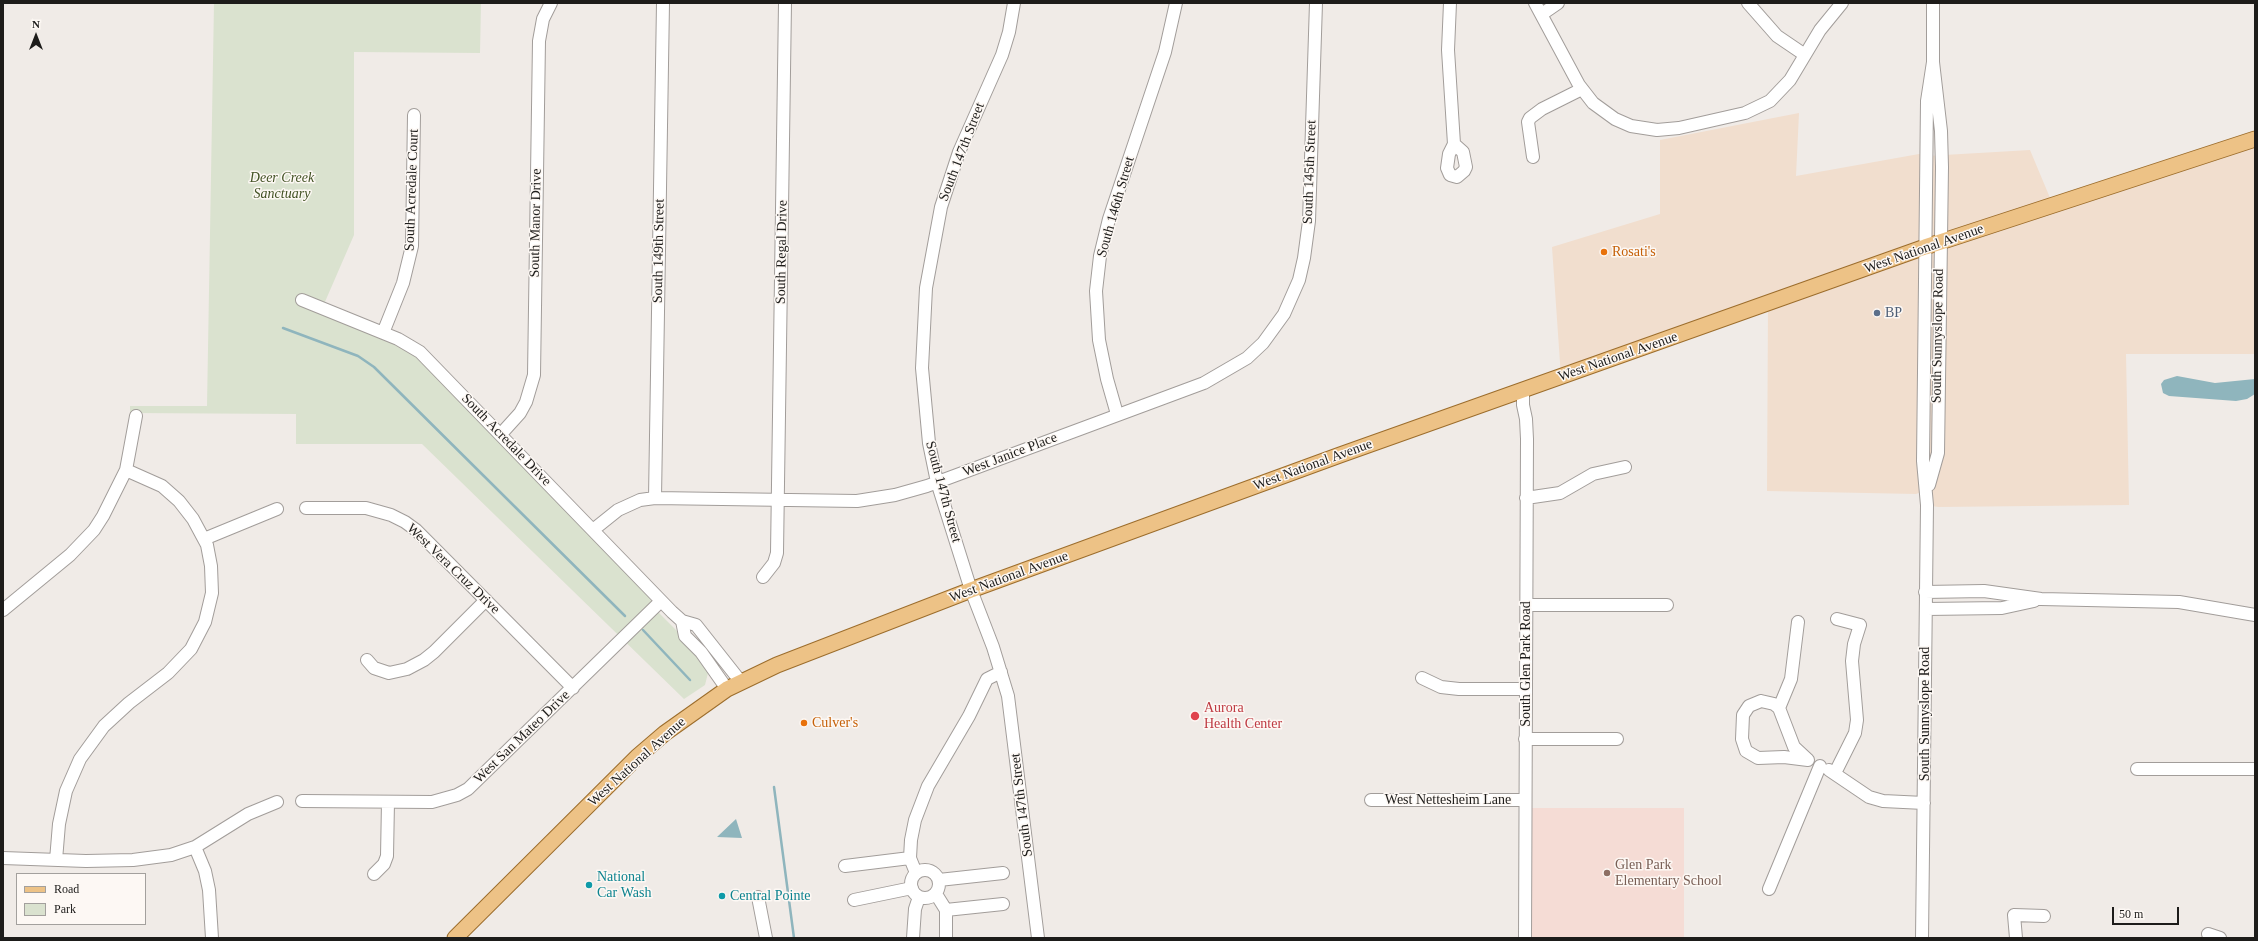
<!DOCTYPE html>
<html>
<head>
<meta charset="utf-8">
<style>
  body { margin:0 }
  #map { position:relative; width:2258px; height:941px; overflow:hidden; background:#f0ebe7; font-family:Georgia,serif }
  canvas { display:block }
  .frame { position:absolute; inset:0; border:4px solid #1d1c1a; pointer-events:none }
  .legend { position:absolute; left:16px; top:873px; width:130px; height:52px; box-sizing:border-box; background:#fdf8f4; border:1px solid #a3a09d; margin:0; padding:5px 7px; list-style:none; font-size:12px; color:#1d1c1a }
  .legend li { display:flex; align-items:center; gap:8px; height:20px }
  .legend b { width:20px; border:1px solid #a3a09d }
  .north { position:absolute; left:16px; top:16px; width:40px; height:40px; -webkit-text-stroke:3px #fdf8f4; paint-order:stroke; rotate:0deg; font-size:11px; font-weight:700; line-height:16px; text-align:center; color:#1d1c1a }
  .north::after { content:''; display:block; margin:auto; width:14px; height:18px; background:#1d1c1a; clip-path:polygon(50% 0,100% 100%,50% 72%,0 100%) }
  .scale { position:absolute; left:2112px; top:907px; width:67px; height:18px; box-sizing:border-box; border:2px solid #1d1c1a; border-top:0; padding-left:5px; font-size:12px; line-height:14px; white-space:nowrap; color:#1d1c1a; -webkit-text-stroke:3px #fdf8f4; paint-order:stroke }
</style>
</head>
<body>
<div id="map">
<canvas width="2258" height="941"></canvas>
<div class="frame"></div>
<ul class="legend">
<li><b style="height:5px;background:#edc286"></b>Road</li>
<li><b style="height:11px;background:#dae2cf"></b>Park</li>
</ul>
<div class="north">N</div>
<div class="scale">50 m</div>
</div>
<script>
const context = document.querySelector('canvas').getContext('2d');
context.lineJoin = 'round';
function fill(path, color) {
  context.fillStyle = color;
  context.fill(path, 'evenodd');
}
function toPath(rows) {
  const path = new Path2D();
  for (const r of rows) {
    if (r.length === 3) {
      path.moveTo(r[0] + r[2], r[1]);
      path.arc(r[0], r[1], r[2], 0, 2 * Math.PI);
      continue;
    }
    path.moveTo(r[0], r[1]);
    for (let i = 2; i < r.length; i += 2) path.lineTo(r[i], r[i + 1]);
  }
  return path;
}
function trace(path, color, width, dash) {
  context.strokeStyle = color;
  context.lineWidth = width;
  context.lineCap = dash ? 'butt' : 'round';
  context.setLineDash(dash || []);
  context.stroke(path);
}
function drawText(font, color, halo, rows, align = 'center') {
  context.font = font + ' Georgia,serif';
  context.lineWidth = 3;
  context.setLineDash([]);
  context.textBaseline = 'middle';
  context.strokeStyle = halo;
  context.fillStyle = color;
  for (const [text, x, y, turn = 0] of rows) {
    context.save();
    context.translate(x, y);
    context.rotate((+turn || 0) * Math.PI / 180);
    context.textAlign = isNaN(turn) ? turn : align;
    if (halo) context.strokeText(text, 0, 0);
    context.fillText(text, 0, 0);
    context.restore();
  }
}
fill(toPath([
  [1799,113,1796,176,1919,154,1927,156,2030,150,2053,205,2255,139,2255,354,2126,354,2129,505,1938,507,1927,505,1927,490,1916,494,1767,491,1768,304,1561,377,1552,247,1660,214,1660,140]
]), '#f1dece');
fill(toPath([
  [1528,808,1684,808,1684,938,1531,938]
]), '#f5dcd5');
fill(toPath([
  [214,3,481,3,480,53,354,52,354,235,321,311,410,349,650,595,650,599,658,612,683,637,706,667,708,673,705,685,684,699,422,444,296,444,296,414,130,413,130,406,207,406]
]), '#dae2cf');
fill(toPath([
  [2177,376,2215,383,2255,379,2255,394,2247,399,2236,401,2169,396,2163,393,2161,384,2164,380],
  [736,819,742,838,717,837]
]), '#8fb5bd');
trace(toPath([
  [283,328,358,356,374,367,625,616],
  [643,630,690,680],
  [774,787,794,938]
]), '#8fb5bd', 2.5);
const minor = toPath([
  [1014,3,1009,32,1002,55,959,152,941,207,926,288,922,368,929,443,937,482,971,590,993,647,1008,696,1038,938],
  [1450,3,1448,50,1454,144,1449,154,1447,168,1450,175,1457,177,1464,171,1466,167,1463,152,1454,144],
  [1535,3,1579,85,1593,103,1615,119,1631,126,1657,130,1679,128,1745,113,1770,101,1790,80,1820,30,1842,3],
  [1748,3,1777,36,1805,55],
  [1542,14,1558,3],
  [1533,157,1528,122,1530,118,1542,109,1582,89],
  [302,300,398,339,420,352,672,612,682,621,696,625,741,682],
  [383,333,403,283,412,246,414,115],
  [1523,390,1523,405,1526,419,1527,439,1525,938],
  [1117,414,1107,379,1099,340,1096,291,1100,256,1109,219,1165,52,1176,3],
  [501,434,520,413,526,402,534,375,539,41,543,19,551,3],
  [1929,485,1938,453,1942,167,1941,131,1933,62,1933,3],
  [655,498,663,3],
  [1526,498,1560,493,1593,474,1625,467],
  [306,508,366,508,391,515,405,522,416,530,573,688],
  [593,530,618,510,640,500,655,498,857,501,895,495,927,486,1204,383,1247,358,1263,343,1284,314,1299,280,1304,258,1309,221,1316,3],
  [204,539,277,509],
  [763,577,774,563,777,553,785,3],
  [1925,592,1984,591,2041,599,2179,602,2255,615],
  [1526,605,1667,605],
  [1926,609,2002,608,2034,601],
  [3,610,70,555,94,530,103,516,126,470,136,416],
  [682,621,685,636,701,652,727,689],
  [367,660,374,668,389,673,407,669,424,660,434,652,486,600],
  [1422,678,1441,687,1459,689,1526,689],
  [1761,701,1774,704,1779,708,1794,747,1808,760,1784,757,1758,758,1746,751,1742,739,1743,715,1749,706,1761,701],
  [1779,708,1791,679,1798,622],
  [1525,739,1617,739],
  [2137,769,2255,769],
  [1829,770,1869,797,1883,801,1924,803],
  [1835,773,1855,733,1857,720,1852,661,1854,644,1860,625,1837,619],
  [1371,800,1525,800],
  [302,801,432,802,457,795,468,789,661,601],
  [195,847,205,871,209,890,212,938],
  [3,858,86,861,133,860,171,855,195,847,248,814,277,802],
  [56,860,59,824,66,791,80,759,104,726,129,703,168,673,191,649,205,622,212,593,211,566,207,545,193,519,179,501,162,486,126,470],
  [845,866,910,858],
  [925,884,14],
  [916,873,910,858,911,840,915,820,928,786,969,716,987,679,1001,672],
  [374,874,384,864,387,856,388,802],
  [939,880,1003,873],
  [1769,889,1820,766],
  [936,894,946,910,1003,904],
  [758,897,766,938],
  [854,900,912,888],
  [946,910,946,938],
  [2208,934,2220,938],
  [913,938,915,909,919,897],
  [1922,938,1927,505,1923,461,1927,101,1933,62],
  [2016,938,2014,915,2044,916]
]);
const major = toPath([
  [455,938,637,757,665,733,727,689,777,665,971,590,1340,455,1925,247,2255,139]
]);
trace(minor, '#a29d9a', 14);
trace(major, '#9c6d2c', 17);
trace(minor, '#fff', 12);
trace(major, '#edc286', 15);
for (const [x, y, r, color] of [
  [1604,252,4,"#e8710a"],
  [1877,313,4,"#5c6f8a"],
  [1195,716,5,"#e0444e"],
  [804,723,4,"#e8710a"],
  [1607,873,4,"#8d6e63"],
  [589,885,4,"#0f9aa8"],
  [722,896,4,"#0f9aa8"]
]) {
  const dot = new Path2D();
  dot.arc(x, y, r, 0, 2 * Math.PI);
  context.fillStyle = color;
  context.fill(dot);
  trace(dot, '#fdf8f4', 1.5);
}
drawText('14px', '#1d1c1a', '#fdf8f4', [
  ["South 147th Street",962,152,-69],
  ["South 145th Street",1310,172,-88],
  ["South Acredale Court",412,190,-88],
  ["South 146th Street",1116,207,-74],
  ["South Manor Drive",536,223,-89],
  ["West National Avenue",1924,249,-19],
  ["South 149th Street",659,251,-89],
  ["South Regal Drive",782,252,-89],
  ["South Sunnyslope Road",1938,336,-89],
  ["West National Avenue",1618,357,-19],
  ["South Acredale Drive",506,440,46],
  ["West Janice Place",1010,455,-21],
  ["West National Avenue",1313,465,-20],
  ["South 147th Street",943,492,75],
  ["West Vera Cruz Drive",453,569,44],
  ["West National Avenue",1009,577,-20],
  ["South Glen Park Road",1526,664,-90],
  ["South Sunnyslope Road",1925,714,-90],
  ["West San Mateo Drive",522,737,-44],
  ["West National Avenue",637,762,-42],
  ["West Nettesheim Lane",1448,800],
  ["South 147th Street",1022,805,-97]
]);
drawText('italic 14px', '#435325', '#fdf8f4', [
  ["Deer Creek",282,178],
  ["Sanctuary",282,194]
]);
drawText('14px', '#c56008', '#fdf8f4', [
  ["Rosati's",1612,252],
  ["Culver's",812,723]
], 'left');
drawText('14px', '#4e5e75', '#fdf8f4', [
  ["BP",1885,313]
], 'left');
drawText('14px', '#be3a42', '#fdf8f4', [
  ["Aurora",1204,708],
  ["Health Center",1204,724]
], 'left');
drawText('14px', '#785e54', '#fdf8f4', [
  ["Glen Park",1615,865],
  ["Elementary School",1615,881]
], 'left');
drawText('14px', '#0d838f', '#fdf8f4', [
  ["National",597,877],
  ["Car Wash",597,893],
  ["Central Pointe",730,896]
], 'left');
</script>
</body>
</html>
